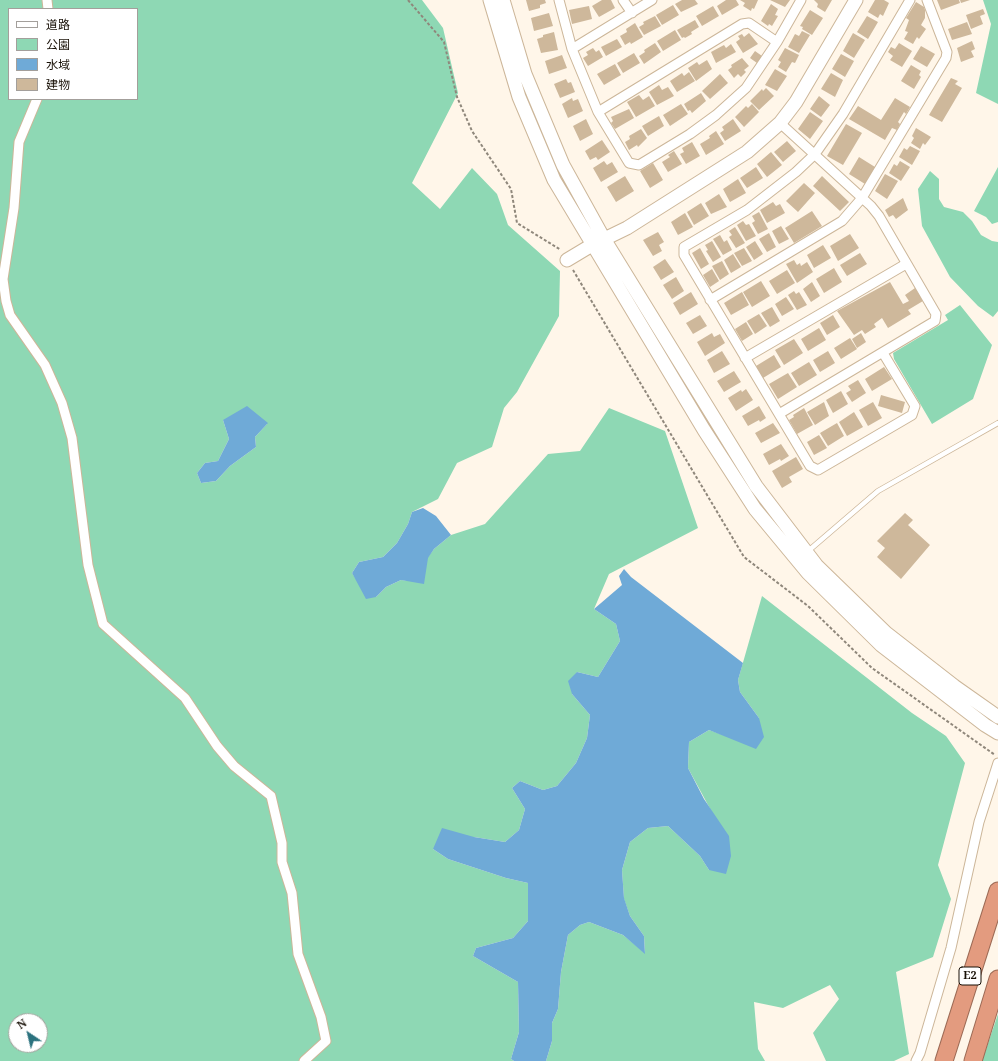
<!DOCTYPE html>
<html>
<head>
<meta charset="utf-8">
<style>
  body { margin:0 }
  #map { position:relative; width:998px; height:1061px; overflow:hidden; background:#fff6e9; font-family:"Noto Serif","Noto Sans JP",serif }
  canvas { display:block }
  .legend { position:absolute; left:8px; top:8px; width:130px; height:92px; box-sizing:border-box; background:#fff; border:1px solid #a39f9b; margin:0; padding:5px 7px; list-style:none; font-size:12px; color:#181006 }
  .legend li { display:flex; align-items:center; gap:8px; height:20px }
  .legend b { width:20px; border:1px solid #a39f9b }
  .north { position:absolute; left:8px; top:1013px; width:40px; height:40px; box-sizing:border-box; background:#fff; border:1px solid #a39f9b; border-radius:50%; rotate:325deg; font-size:11px; font-weight:700; line-height:16px; text-align:center; color:#181006 }
  .north::after { content:''; display:block; margin:auto; width:14px; height:18px; background:#2b727e; clip-path:polygon(50% 0,100% 100%,50% 72%,0 100%) }
</style>
</head>
<body>
<div id="map">
<canvas width="998" height="1061"></canvas>
<ul class="legend">
<li><b style="height:5px;background:#fff"></b>道路</li>
<li><b style="height:11px;background:#8ed8b4"></b>公園</li>
<li><b style="height:11px;background:#6faad7"></b>水域</li>
<li><b style="height:11px;background:#ceb89b"></b>建物</li>
</ul>
<div class="north">N</div>
</div>
<script>
const context = document.querySelector('canvas').getContext('2d');
context.lineJoin = 'round';
function fill(path, color) {
  context.fillStyle = color;
  context.fill(path, 'evenodd');
}
function toPath(rows) {
  const path = new Path2D();
  for (const r of rows) {
    path.moveTo(r[0], r[1]);
    for (let i = 2; i < r.length; i += 2) path.lineTo(r[i], r[i + 1]);
  }
  return path;
}
function trace(path, color, width, dash) {
  context.strokeStyle = color;
  context.lineWidth = width;
  context.lineCap = dash ? 'butt' : 'round';
  context.setLineDash(dash || []);
  context.stroke(path);
}
function drawText(font, color, halo, rows, align = 'center') {
  context.font = font + ' "Noto Serif",serif';
  context.lineWidth = 4;
  context.setLineDash([]);
  context.textBaseline = 'middle';
  context.strokeStyle = halo;
  context.fillStyle = color;
  for (const [text, x, y, turn = 0] of rows) {
    context.save();
    context.translate(x, y);
    context.rotate((+turn || 0) * Math.PI / 180);
    context.textAlign = isNaN(turn) ? turn : align;
    if (halo) context.strokeText(text, 0, 0);
    context.fillText(text, 0, 0);
    context.restore();
  }
}
fill(toPath([
  [0,0,422,0,443,28,458,93,412,183,440,209,472,168,497,194,508,225,560,271,559,316,517,392,504,408,492,447,457,463,438,499,412,512,408,524,397,543,383,557,359,562,352,573,362,588,376,597,386,587,401,580,410,581,434,549,451,535,485,524,548,454,580,451,609,408,665,431,698,528,609,574,594,609,616,624,620,641,598,677,577,672,572,694,590,715,587,738,576,763,557,786,543,790,520,781,512,788,525,809,519,830,505,842,474,837,433,849,448,859,506,878,528,883,528,921,513,938,476,948,473,956,518,982,519,1032,511,1059,514,1061,0,1061],
  [9,9,137,9,137,99,9,99],
  [223,420,267,424,255,437,256,447,230,466,216,481,201,483,197,473,205,463,218,461,229,439],
  [16,1021,40,1021,40,1045,16,1045],
  [983,0,998,0,998,104,976,93,991,24],
  [998,167,998,222,992,224,986,217,974,211],
  [930,171,939,179,939,199,944,207,963,212,972,221,981,235,992,241,998,242,998,311,993,317,978,306,950,277,922,226,918,189],
  [960,305,992,345,973,399,932,424,894,359,893,353,948,320,945,315],
  [762,596,912,713,946,736,965,763,938,865,951,899,933,957,896,972,909,1054,894,1061,826,1061,813,1033,839,999,830,985,783,1008,754,1002,758,1049,765,1061,546,1061,552,1041,552,1023,558,1009,561,972,568,935,580,925,589,922,623,935,645,953,644,936,630,916,624,899,622,870,630,842,648,828,668,826,700,856,709,870,714,816,688,768,689,742,709,730,726,736,759,718,740,692,738,680],
  [998,1014,998,1061,982,1061]
]), '#8ed8b4');
fill(toPath([
  [247,406,268,423,255,437,256,447,230,466,216,481,201,483,197,473,205,463,218,461,229,439,223,420],
  [423,508,436,516,451,535,434,549,428,558,424,584,401,580,386,587,376,597,366,599,352,573,359,562,383,557,397,543,408,524,412,512],
  [624,569,631,577,743,663,738,680,740,692,759,718,764,737,756,749,709,730,689,742,688,768,704,799,729,836,731,856,726,874,709,870,700,856,668,826,648,828,630,842,622,870,624,898,630,916,644,936,645,954,623,935,589,922,580,925,568,935,561,972,558,1009,552,1023,552,1041,546,1061,514,1061,511,1059,519,1032,518,982,473,956,476,948,513,938,528,921,528,883,506,878,448,859,433,849,442,828,474,837,505,842,519,830,525,809,512,788,520,781,543,790,557,786,576,763,587,738,590,715,572,694,568,681,577,672,598,677,620,641,616,624,594,609,622,585,619,576]
]), '#6faad7');
fill(toPath([
  [526,0,545,0,546,3,540,5,540,8,529,11],
  [602,0,611,0,615,8,599,17,592,6],
  [682,0,695,0,698,4,681,12,675,4],
  [726,0,736,0,739,5,722,15,717,6],
  [740,0,758,0,754,9,752,8,751,11,743,6,745,3],
  [770,0,790,0,785,7],
  [814,0,832,0,825,12,817,7,818,4],
  [875,0,884,0,889,3,883,16,880,14,878,18,868,12],
  [937,0,959,0,960,3,941,10],
  [960,0,970,0,961,3],
  [916,2,924,7,925,10,925,18,921,25,926,29,919,39,917,37,913,44,904,39,908,32,905,31,909,20,906,18],
  [771,4,778,9,775,15,778,16,772,26,769,24,768,26,761,21],
  [673,5,679,15,662,25,656,15],
  [589,6,592,19,572,24,569,10],
  [713,6,719,16,702,26,696,16],
  [983,9,985,14,980,16,983,24,971,29,966,15],
  [810,10,823,18,812,35,802,29,803,27,800,26],
  [549,13,553,26,534,31,531,18],
  [655,16,661,26,644,35,639,27,644,24,643,22],
  [867,16,878,22,868,39,857,32],
  [695,20,699,27,691,32,692,34,685,38,684,37,682,38,677,30],
  [967,22,972,34,952,40,948,29],
  [635,23,643,37,631,44,630,42,625,45,620,36,627,32,626,29],
  [675,30,681,40,663,51,657,41],
  [802,31,810,35,799,53,788,47,795,34,799,36],
  [554,32,558,50,541,53,537,39,543,37,543,35],
  [749,33,758,44,743,53,736,42,740,39,738,36,742,34,744,37],
  [853,33,865,40,854,58,843,51],
  [617,39,622,47,606,56,601,47],
  [972,41,975,49,971,51,974,57,961,62,957,48],
  [655,43,661,52,644,64,639,56,645,52,644,50],
  [899,43,912,51,902,67,890,60,893,56,888,52,891,47,895,49],
  [731,44,736,52,716,63,711,52,724,45,726,48],
  [921,46,935,54,927,67,913,59],
  [593,48,596,52,599,50,603,57,588,66,583,58,588,55,586,52],
  [785,48,799,55,795,63,792,62,786,72,778,67,781,62,778,60],
  [755,51,762,56,757,63,750,58],
  [634,53,640,63,623,73,617,63],
  [841,54,854,61,845,77,832,69],
  [562,55,567,68,549,74,545,61],
  [742,58,749,66,744,70,746,72,741,77,738,74,734,78,728,70,732,67,731,65],
  [707,60,712,69,696,81,688,68,697,62,699,65],
  [615,64,621,75,604,85,597,74],
  [911,65,921,71,919,75,921,77,914,89,901,81],
  [775,69,787,76,777,91,765,85],
  [689,72,695,81,677,92,670,81,682,73,684,76],
  [831,73,843,80,835,97,821,89],
  [720,74,728,83,710,99,702,91],
  [951,78,958,81,955,84,962,88,942,122,929,115],
  [566,79,568,83,571,82,575,92,560,98,554,84],
  [659,85,662,90,668,87,674,96,657,105,649,92],
  [766,88,774,96,759,110,750,101,762,89,763,91],
  [701,93,706,101,692,113,690,110,688,111,684,104],
  [639,95,643,100,649,96,655,106,636,117,627,102],
  [819,96,830,105,821,117,810,109],
  [572,98,573,101,578,99,583,111,568,118,562,104],
  [895,98,910,107,906,114,904,112,898,122,900,124,897,130,892,128,885,140,849,119,858,106,881,120],
  [681,104,688,114,670,126,663,115],
  [752,104,759,112,744,127,735,117,746,106,748,108],
  [629,109,634,118,615,129,611,123,613,121,611,117],
  [810,112,823,121,810,139,798,129],
  [659,116,664,126,648,136,642,126],
  [586,119,593,134,580,141,573,126],
  [733,119,741,131,725,141,720,133,724,130,722,127],
  [846,124,862,133,843,165,827,156],
  [916,128,931,137,925,145,923,143,920,149,911,143,914,138,912,136],
  [641,129,647,138,638,147,637,145,629,150,625,142,630,139,629,136],
  [716,131,724,144,706,155,700,144,710,138,709,136],
  [602,140,610,152,598,160,596,157,590,160,585,151],
  [787,141,796,151,783,162,774,152],
  [692,142,700,156,686,164,680,154,684,152,682,148],
  [910,146,920,151,912,165,899,157,904,148,907,150],
  [674,151,682,164,668,172,662,162,670,157,668,155],
  [771,152,782,165,767,177,757,164],
  [859,157,875,167,865,184,849,174],
  [604,161,607,165,612,162,618,172,601,182,593,168],
  [900,161,910,167,901,181,889,173,894,164,897,166],
  [653,163,663,180,650,188,640,171],
  [756,167,763,178,747,188,740,178],
  [885,174,898,181,887,199,875,191],
  [625,176,634,191,616,202,607,187],
  [822,176,849,202,840,211,813,186],
  [738,179,746,193,730,202,723,189],
  [804,183,815,193,798,212,786,201],
  [719,194,727,207,711,214,705,203],
  [903,198,908,210,896,219,893,215,889,217,885,210],
  [773,202,776,206,780,204,785,213,767,223,760,210],
  [701,203,709,216,694,225,687,212],
  [812,211,822,226,794,243,785,228],
  [759,212,768,229,758,234,752,223,755,221,752,216],
  [685,213,693,227,678,235,671,222],
  [743,221,746,225,749,224,756,236,746,241,737,225],
  [781,226,789,239,779,244,772,231],
  [735,227,745,243,736,248,729,237,732,235,729,231],
  [658,232,664,242,659,245,662,251,653,256,643,240],
  [769,233,776,247,767,252,759,239],
  [850,234,859,248,838,261,830,246],
  [720,235,724,242,727,240,732,250,723,255,713,239],
  [712,241,721,257,713,262,706,251,708,250,705,245],
  [755,241,763,254,754,260,746,247],
  [823,245,831,258,814,268,807,255],
  [700,248,709,264,701,269,692,253],
  [744,248,752,261,742,266,734,253],
  [860,253,867,264,847,276,840,265],
  [733,254,741,267,731,273,724,260],
  [665,259,674,272,661,280,653,267],
  [794,260,797,265,800,263,801,266,807,262,813,272,797,283,786,264],
  [722,261,729,274,720,280,712,266],
  [834,268,842,282,824,293,816,279],
  [712,269,719,281,710,287,703,275],
  [787,270,795,283,777,294,769,281],
  [676,277,684,291,672,299,663,285],
  [761,281,770,296,752,307,743,292],
  [812,282,820,296,811,302,803,289],
  [890,282,903,304,909,301,905,295,915,288,923,301,908,310,911,314,888,328,882,318,874,324,876,327,865,334,862,330,854,335,837,311],
  [794,291,796,294,799,292,807,305,797,310,788,295],
  [691,292,698,304,680,315,673,303],
  [742,292,749,305,731,315,724,303],
  [786,297,794,309,782,316,775,304],
  [772,307,780,321,770,327,761,313],
  [759,314,767,326,755,334,747,321],
  [700,315,707,326,693,334,686,323],
  [833,315,840,327,827,335,820,323],
  [746,322,753,334,742,341,735,329],
  [819,328,826,340,808,351,801,339],
  [712,333,714,337,720,334,725,343,705,356,697,342],
  [861,333,866,342,857,348,852,339],
  [850,338,857,349,841,359,834,348],
  [794,339,803,353,784,365,775,350],
  [722,351,730,364,714,373,707,360],
  [828,351,835,363,820,372,813,360],
  [774,355,781,367,763,378,756,366],
  [809,362,817,375,799,386,791,373],
  [884,367,892,379,872,391,865,379],
  [734,371,741,382,724,392,717,381],
  [788,373,797,387,778,399,769,384],
  [858,380,866,393,852,402,846,393,851,390,848,386],
  [746,389,753,400,736,411,728,398,741,390,742,392],
  [841,391,848,404,833,413,826,400],
  [881,395,905,402,902,413,878,406],
  [824,402,829,416,815,425,807,412],
  [873,402,882,418,868,426,859,410],
  [759,406,766,418,760,422,759,420,748,426,742,416],
  [804,408,813,425,797,434,789,420,794,417,793,415],
  [854,412,863,427,847,436,839,422],
  [773,423,780,433,761,443,755,433],
  [837,423,844,436,828,446,820,433],
  [819,435,827,448,814,455,807,442],
  [781,444,789,456,781,461,780,459,769,465,763,454],
  [796,457,803,469,789,477,792,482,782,488,772,471],
  [905,513,913,520,908,525,930,545,901,579,877,557,885,548,877,541]
]), '#ceb89b');
const lane = toPath([
  [807,552,878,491,998,423]
]);
const street = toPath([
  [47,0,48,9],
  [559,0,572,49,598,112,629,163,639,165,690,134,716,115,746,88,777,42,801,0],
  [623,0,632,13],
  [572,49,652,0],
  [37,99,19,142,14,208,3,279,6,301,10,315,45,365,62,403,72,438,88,565,103,624,185,698,217,746,234,766,271,796,282,843,282,862,292,893,298,954,321,1017,326,1041,304,1061],
  [598,112,742,24,749,23,777,42],
  [710,300,842,221,862,198,946,58,947,52,927,0],
  [883,353,915,406,912,415,818,470,810,466,684,255,684,247,747,210,796,172,815,154,843,114,910,0],
  [745,358,906,264],
  [779,414,935,321,936,314,879,216,871,206,780,123],
  [916,1061,920,1053,951,948,979,822,998,763]
]);
const secondary = toPath([
  [490,0,519,97,554,180,704,430,755,509,808,573,881,645,985,725,998,733],
  [503,0,525,74,563,165,604,239,756,486,817,566,886,633,954,686,998,717],
  [567,260,592,245,627,228,747,152,780,123,796,102,856,0]
]);
const highway = toPath([
  [944,1061,998,891],
  [973,1061,998,979]
]);
trace(lane, '#ccb699', 6);
trace(street, '#ccb699', 11);
trace(secondary, '#ccb699', 15);
trace(highway, '#9c6a55', 19);
trace(toPath([
  [408,0,444,42,457,97,472,131,511,189,517,223,561,250],
  [573,270,744,557,808,606,872,668,995,755]
]), '#8f877b', 2, [3, 2]);
trace(lane, '#fff', 4.5);
trace(street, '#fff', 9);
trace(secondary, '#fff', 13);
trace(highway, '#e39b7f', 17);
for (const [x, y, w] of [
  [970,976,22]
]) {
  const box = new Path2D();
  box.roundRect(x - w / 2, y - 9, w, 18, 3);
  context.fillStyle = '#fff';
  context.fill(box);
  trace(box, '#181006', 1);
}
drawText('bold 11px', '#181006', null, [
  ["E2",970,976]
]);
</script>
</body>
</html>
